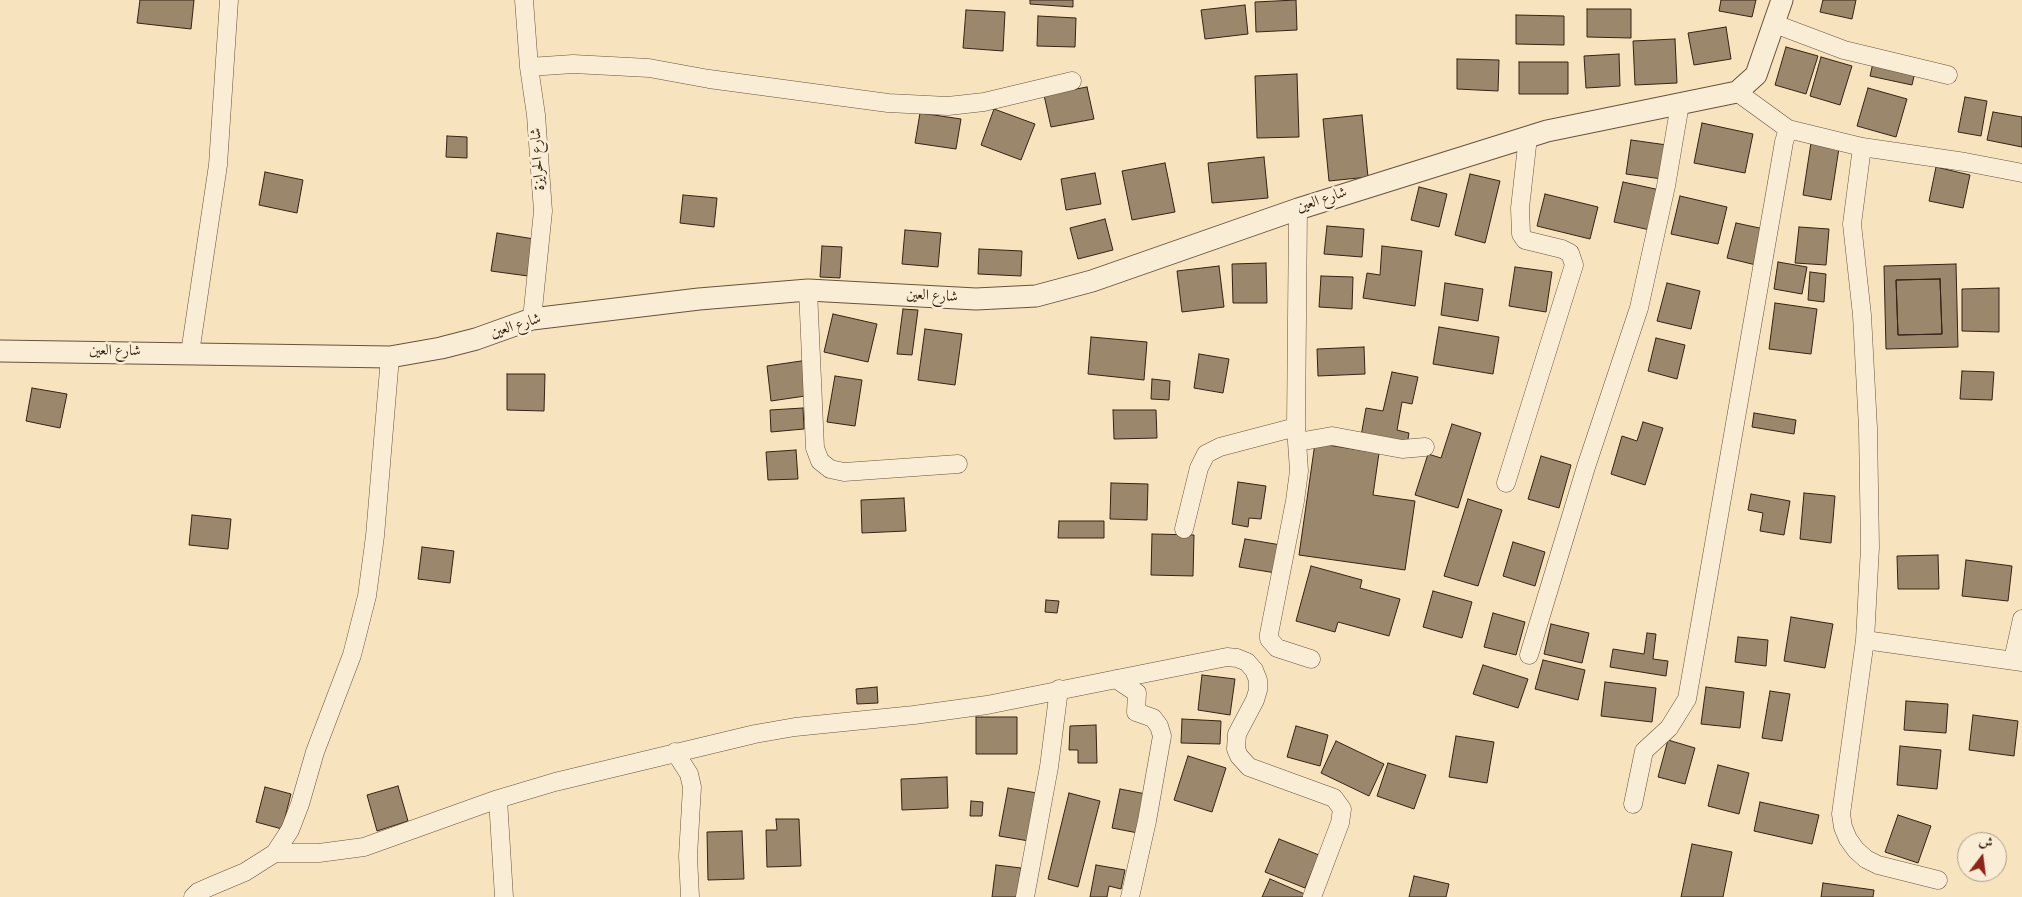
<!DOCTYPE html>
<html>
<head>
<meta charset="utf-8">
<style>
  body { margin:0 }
  #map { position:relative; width:2022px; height:897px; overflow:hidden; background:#f7e4be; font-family:Vollkorn,Amiri,serif }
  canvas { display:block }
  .north { position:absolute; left:1957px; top:832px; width:50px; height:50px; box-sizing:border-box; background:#faedd5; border:1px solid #ac9c87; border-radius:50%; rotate:15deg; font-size:14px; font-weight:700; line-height:20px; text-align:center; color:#362213 }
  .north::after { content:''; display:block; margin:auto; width:18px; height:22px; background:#8f2418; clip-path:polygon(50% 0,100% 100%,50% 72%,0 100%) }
</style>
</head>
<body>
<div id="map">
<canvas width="2022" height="897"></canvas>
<div class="north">ش</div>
</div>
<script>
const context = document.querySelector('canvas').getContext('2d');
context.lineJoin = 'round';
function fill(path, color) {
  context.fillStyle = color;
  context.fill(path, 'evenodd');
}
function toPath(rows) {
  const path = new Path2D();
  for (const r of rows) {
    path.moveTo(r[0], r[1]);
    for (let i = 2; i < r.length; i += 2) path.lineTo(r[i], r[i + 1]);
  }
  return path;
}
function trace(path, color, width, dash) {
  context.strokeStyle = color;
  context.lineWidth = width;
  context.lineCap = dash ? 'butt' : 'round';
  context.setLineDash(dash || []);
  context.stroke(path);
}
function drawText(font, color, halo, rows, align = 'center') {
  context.font = font + ' Vollkorn,Amiri,serif';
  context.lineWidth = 5;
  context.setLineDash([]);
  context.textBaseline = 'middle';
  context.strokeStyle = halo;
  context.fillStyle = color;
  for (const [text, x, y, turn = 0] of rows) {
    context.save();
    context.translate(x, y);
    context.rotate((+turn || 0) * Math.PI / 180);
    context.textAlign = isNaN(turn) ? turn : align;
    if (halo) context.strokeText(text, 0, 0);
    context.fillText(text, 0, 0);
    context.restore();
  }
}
const building = toPath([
  [140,0,194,0,191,29,137,23,140,0],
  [1030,0,1073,0,1073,7,1030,4,1030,0],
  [1296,0,1297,30,1256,32,1255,2,1296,0],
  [1721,0,1756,0,1752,17,1719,11,1721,0],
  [1823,0,1856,0,1852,19,1820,12,1823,0],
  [1245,5,1248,34,1205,39,1201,10,1245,5],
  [1587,9,1631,9,1631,38,1587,37,1587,9],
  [966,10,1005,12,1003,51,963,48,966,10],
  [1516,15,1564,16,1564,45,1516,44,1516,15],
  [1038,16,1076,18,1075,47,1037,46,1038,16],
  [1726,27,1731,59,1694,65,1688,33,1726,27],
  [1675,39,1677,83,1635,85,1633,41,1675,39],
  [1786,47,1818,56,1806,94,1775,85,1786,47],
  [1619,54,1620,86,1586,88,1584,56,1619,54],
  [1821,57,1852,66,1840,105,1810,96,1821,57],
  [1457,59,1499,60,1498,91,1457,89,1457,59],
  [1519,62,1568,62,1568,94,1519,94,1519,62],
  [1873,63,1915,72,1912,85,1870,76,1873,63],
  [1297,74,1299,137,1257,138,1255,76,1297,74],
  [1087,87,1094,119,1051,127,1044,95,1087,87],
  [1868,88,1907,99,1896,137,1857,126,1868,88],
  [1965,97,1987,101,1981,136,1958,132,1965,97],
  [994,109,1035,124,1021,160,981,145,994,109],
  [1993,112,2022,117,2022,147,1987,140,1993,112],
  [920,113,961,119,956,149,915,143,920,113],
  [1362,115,1368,177,1329,181,1323,119,1362,115],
  [1702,123,1753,134,1745,173,1694,163,1702,123],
  [447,136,467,137,467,158,446,157,447,136],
  [1631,140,1667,145,1662,179,1626,174,1631,140],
  [1811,143,1839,148,1831,200,1803,195,1811,143],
  [1264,157,1268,198,1212,203,1208,163,1264,157],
  [1165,163,1175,212,1132,220,1122,171,1165,163],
  [1936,167,1970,175,1963,208,1929,201,1936,167],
  [265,172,303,180,297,213,259,205,265,172],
  [1095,173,1101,204,1066,210,1061,179,1095,173],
  [1470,174,1500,181,1485,243,1455,235,1470,174],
  [1623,182,1660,190,1650,230,1614,222,1623,182],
  [1419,187,1447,194,1439,227,1411,220,1419,187],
  [1545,194,1598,207,1590,239,1537,226,1545,194],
  [683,195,717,198,714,227,680,223,683,195],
  [1680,196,1727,207,1718,244,1671,234,1680,196],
  [1105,219,1113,250,1078,259,1070,228,1105,219],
  [1736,223,1764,229,1756,265,1727,258,1736,223],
  [1327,226,1364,229,1362,257,1324,254,1327,226],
  [1799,227,1829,229,1826,265,1795,263,1799,227],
  [905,230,941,233,938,267,902,264,905,230],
  [497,233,534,239,528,276,491,271,497,233],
  [822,246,842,247,840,278,820,277,822,246],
  [1382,246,1422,251,1415,306,1363,298,1367,273,1380,275,1382,246],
  [979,249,1022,251,1021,276,978,274,979,249],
  [1778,262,1807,267,1802,294,1774,289,1778,262],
  [1266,263,1267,303,1233,303,1232,264,1266,263],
  [1956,264,1958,347,1886,349,1884,266,1956,264],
  [1940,279,1942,334,1898,335,1896,280,1940,279],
  [1219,266,1224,307,1182,312,1177,271,1219,266],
  [1515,267,1552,272,1546,312,1509,306,1515,267],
  [1810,272,1826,274,1824,302,1808,300,1810,272],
  [1321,276,1353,277,1352,309,1319,307,1321,276],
  [1940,279,1942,334,1898,335,1896,280,1940,279],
  [1445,283,1483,289,1478,321,1441,315,1445,283],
  [1667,283,1700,291,1691,329,1657,321,1667,283],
  [1999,288,1999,332,1962,331,1962,289,1999,288],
  [1775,303,1817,309,1811,354,1769,349,1775,303],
  [903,309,918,310,912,355,897,354,903,309],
  [833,314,877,324,868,362,824,352,833,314],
  [1439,327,1499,337,1493,374,1433,364,1439,327],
  [925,329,962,334,955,385,918,380,925,329],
  [1091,337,1147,342,1144,380,1088,374,1091,337],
  [1656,338,1685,345,1677,379,1648,371,1656,338],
  [1364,347,1365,374,1318,376,1317,349,1364,347],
  [1199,354,1229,359,1223,393,1194,388,1199,354],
  [808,360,812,395,771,401,767,366,808,360],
  [1962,371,1994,372,1992,400,1960,399,1962,371],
  [1392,372,1418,377,1412,404,1402,402,1397,430,1409,433,1407,445,1361,436,1366,408,1383,411,1392,372],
  [507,374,545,374,544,411,507,410,507,374],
  [835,376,862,380,855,426,827,422,835,376],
  [1152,379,1170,381,1169,400,1151,399,1152,379],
  [32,388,67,394,60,428,26,421,32,388],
  [803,408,804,429,771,432,770,410,803,408],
  [1113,410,1156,410,1157,438,1114,439,1113,410],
  [1754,413,1796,420,1794,434,1752,427,1754,413],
  [1643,422,1663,428,1645,485,1611,474,1622,436,1637,441,1643,422],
  [1452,424,1481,433,1458,508,1415,495,1428,454,1441,458,1452,424],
  [1315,443,1379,453,1373,495,1415,501,1405,570,1299,555,1315,443],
  [796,450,798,479,768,480,766,452,796,450],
  [1541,456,1571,465,1559,508,1528,499,1541,456],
  [1238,482,1266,486,1261,519,1249,518,1248,527,1232,524,1238,482],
  [1111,483,1148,484,1147,520,1110,519,1111,483],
  [1804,493,1835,496,1831,543,1800,539,1804,493],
  [1751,494,1790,501,1784,535,1760,531,1763,513,1748,510,1751,494],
  [904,498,906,531,862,533,861,500,904,498],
  [1468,499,1502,510,1478,586,1444,576,1468,499],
  [192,515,231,519,228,549,189,545,192,515],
  [1059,521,1104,521,1104,538,1058,538,1059,521],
  [1152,534,1194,535,1193,576,1151,575,1152,534],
  [1245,539,1281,545,1276,573,1239,567,1245,539],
  [1513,542,1545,552,1535,586,1503,576,1513,542],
  [422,547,454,551,450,583,418,579,422,547],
  [1938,555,1939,589,1898,589,1897,556,1938,555],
  [1966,560,2012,566,2008,601,1962,596,1966,560],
  [1311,566,1362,580,1360,588,1400,599,1389,636,1338,622,1335,632,1296,621,1311,566],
  [1433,591,1472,602,1462,638,1423,627,1433,591],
  [1046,600,1059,601,1057,613,1045,612,1046,600],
  [1493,613,1525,622,1516,655,1484,647,1493,613],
  [1791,617,1833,624,1825,668,1784,661,1791,617],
  [1551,624,1589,633,1582,663,1544,654,1551,624],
  [1647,633,1656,634,1653,659,1668,661,1666,676,1610,667,1613,649,1644,654,1647,633],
  [1738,637,1768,640,1766,666,1735,662,1738,637],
  [1543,660,1585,670,1578,700,1535,689,1543,660],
  [1483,665,1528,679,1518,708,1473,694,1483,665],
  [1202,675,1235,679,1230,715,1198,710,1202,675],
  [1605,682,1656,688,1652,722,1601,716,1605,682],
  [877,687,878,703,857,704,856,689,877,687],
  [1706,687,1744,692,1740,728,1701,724,1706,687],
  [1770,691,1790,694,1782,741,1762,738,1770,691],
  [1906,701,1948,704,1946,733,1904,730,1906,701],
  [1973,715,2018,721,2014,756,1969,750,1973,715],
  [976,717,1017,717,1017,754,976,754,976,717],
  [1182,719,1221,721,1220,744,1181,743,1182,719],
  [1096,725,1097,763,1078,763,1078,750,1069,750,1070,726,1096,725],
  [1296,726,1328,735,1320,766,1287,757,1296,726],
  [1456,736,1494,742,1487,783,1449,777,1456,736],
  [1668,740,1695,748,1685,784,1658,777,1668,740],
  [1336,741,1384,764,1369,796,1321,773,1336,741],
  [1900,746,1941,750,1937,789,1897,785,1900,746],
  [1188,756,1226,768,1212,812,1174,800,1188,756],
  [1388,763,1426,775,1414,809,1377,796,1388,763],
  [1718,765,1749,773,1739,814,1708,806,1718,765],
  [947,777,948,808,902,810,901,779,947,777],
  [398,786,408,821,377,831,367,795,398,786],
  [265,787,291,794,282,829,256,822,265,787],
  [1008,788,1037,793,1029,841,999,836,1008,788],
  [1120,789,1146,794,1138,833,1112,828,1120,789],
  [1069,793,1100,801,1078,887,1048,879,1069,793],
  [971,801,983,802,982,816,970,816,971,801],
  [1760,802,1819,815,1812,844,1754,831,1760,802],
  [1898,815,1931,826,1918,863,1885,852,1898,815],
  [776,819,799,819,801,866,767,867,766,830,777,830,776,819],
  [742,831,744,879,708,880,707,832,742,831],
  [1279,839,1319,855,1305,888,1265,872,1279,839],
  [1692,844,1732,852,1723,897,1681,897,1692,844],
  [996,865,1021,868,1017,897,992,897,996,865],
  [1096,865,1125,870,1121,889,1109,886,1107,897,1090,897,1096,865],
  [1414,876,1449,884,1446,897,1409,897,1414,876],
  [1270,879,1307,895,1306,897,1262,897,1270,879],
  [1823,883,1874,890,1873,897,1821,897,1823,883]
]);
fill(building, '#9a876c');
trace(building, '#362213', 1);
const minor = toPath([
  [524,0,529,67,536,115,543,211,532,319],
  [1775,24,1844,50,1948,75],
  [529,67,573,64,649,68,709,79,888,103,948,106,984,102,1072,81],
  [1737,92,1788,129,1862,147,1965,162,2022,173],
  [1862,147,1852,224,1862,315,1868,428,1870,547,1865,640,1841,814,1843,827,1848,839,1856,850,1866,859,1878,865,1938,880],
  [1298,209,1296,427,1299,471,1295,501,1269,634,1269,639,1277,648,1311,659],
  [808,290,815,448,820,461,830,469,844,472,958,464],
  [190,353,218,165,229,0],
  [1298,442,1332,436,1402,449,1425,447],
  [1506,483,1574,265,1570,253,1562,249,1525,240,1521,234,1520,208,1528,137],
  [1184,529,1199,468,1206,454,1220,447,1296,427],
  [1865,640,2022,662],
  [1529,655,1586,467,1639,308,1666,186,1680,104],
  [2013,660,2022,619],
  [1116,679,1137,693,1136,712,1153,718,1159,726,1162,736,1147,821,1130,897],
  [675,752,689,774,692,787,688,856,690,897],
  [498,799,504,897],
  [1633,804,1644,751,1669,728,1687,699,1784,142,1788,129],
  [275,853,319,853,364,847,498,799,555,782,755,734,795,727,914,715,987,705,1227,657,1237,658,1247,662,1254,670,1258,680,1258,690,1255,700,1237,734,1236,749,1239,756,1249,767,1334,798,1342,809,1340,823,1312,897],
  [193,897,198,892,214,885,245,872,275,853,290,830,300,804,315,752,352,655,367,596,375,536,390,357],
  [1025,897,1049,767,1059,689]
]);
const tertiary = toPath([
  [0,351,390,357,441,348,476,339,532,319,699,299,808,290,976,299,1036,296,1092,281,1298,209,1547,131,1737,92,1756,75,1782,0]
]);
trace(minor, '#66523e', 19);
trace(tertiary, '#66523e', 23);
trace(minor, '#faedd5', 18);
trace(tertiary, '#faedd5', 21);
drawText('15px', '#362213', '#faedd5', [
  ["شارع الحرايزة",539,159,-94],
  ["شارع العين",1322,201,-18],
  ["شارع العين",932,297,3],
  ["شارع العين",516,327,-17],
  ["شارع العين",115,352,1]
]);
</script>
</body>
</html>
